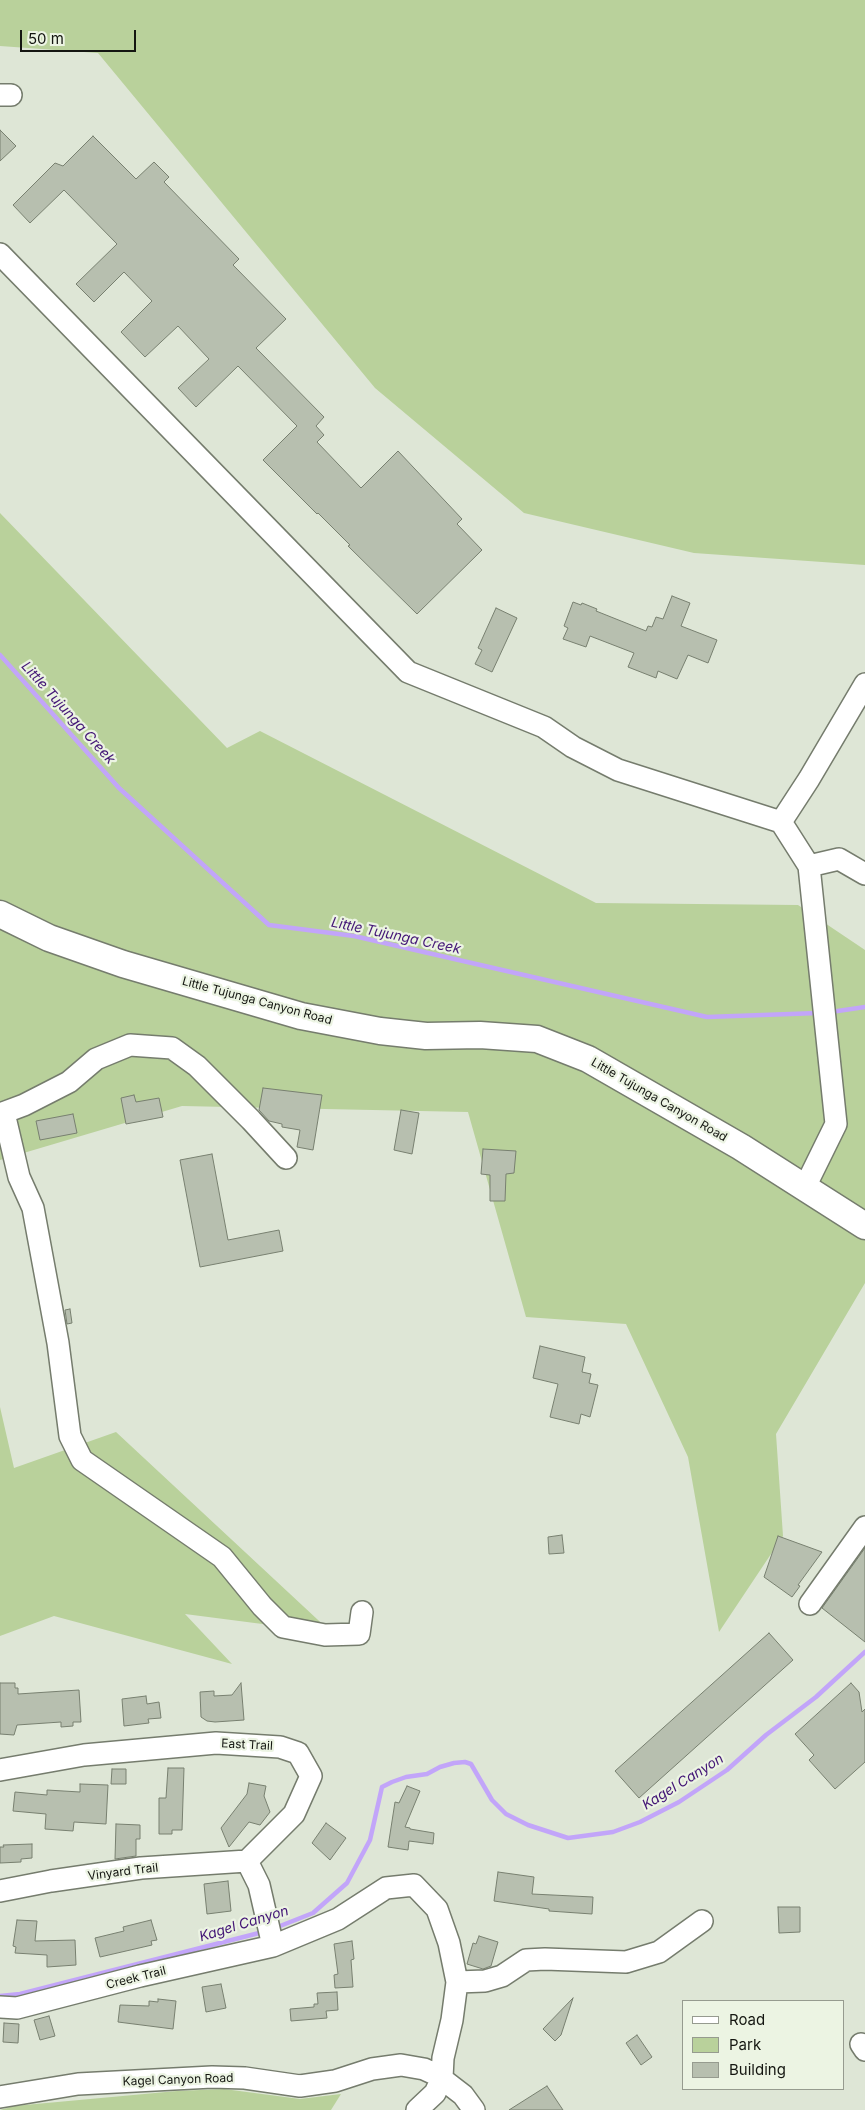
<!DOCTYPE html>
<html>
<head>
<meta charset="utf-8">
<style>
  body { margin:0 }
  #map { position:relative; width:865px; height:2110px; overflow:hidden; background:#dee6d6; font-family:Inter,sans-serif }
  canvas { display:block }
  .legend { position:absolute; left:682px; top:2000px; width:162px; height:90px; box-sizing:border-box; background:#ecf4e3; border:1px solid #969b8f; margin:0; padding:6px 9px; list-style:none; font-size:15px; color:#141611 }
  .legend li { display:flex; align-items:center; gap:10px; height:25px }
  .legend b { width:25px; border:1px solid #969b8f }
  .scale { position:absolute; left:20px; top:30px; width:116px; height:22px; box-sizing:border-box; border:2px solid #141611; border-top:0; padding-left:6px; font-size:15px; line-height:18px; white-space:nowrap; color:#141611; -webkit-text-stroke:4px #ecf4e3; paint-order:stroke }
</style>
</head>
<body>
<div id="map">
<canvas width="865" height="2110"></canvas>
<ul class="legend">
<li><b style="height:6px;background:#fff"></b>Road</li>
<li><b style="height:14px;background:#b9d19b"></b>Park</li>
<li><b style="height:14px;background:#b7bfaf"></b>Building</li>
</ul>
<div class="scale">50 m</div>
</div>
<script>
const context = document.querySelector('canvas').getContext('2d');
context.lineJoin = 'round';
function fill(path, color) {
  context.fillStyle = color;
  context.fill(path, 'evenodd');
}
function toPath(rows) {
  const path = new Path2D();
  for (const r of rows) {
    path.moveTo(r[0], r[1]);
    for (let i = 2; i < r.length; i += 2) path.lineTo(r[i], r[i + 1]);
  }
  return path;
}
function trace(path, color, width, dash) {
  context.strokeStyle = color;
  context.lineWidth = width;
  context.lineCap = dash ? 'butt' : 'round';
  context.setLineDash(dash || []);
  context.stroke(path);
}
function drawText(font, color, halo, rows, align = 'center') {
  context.font = font + ' Inter,sans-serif';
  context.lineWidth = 4.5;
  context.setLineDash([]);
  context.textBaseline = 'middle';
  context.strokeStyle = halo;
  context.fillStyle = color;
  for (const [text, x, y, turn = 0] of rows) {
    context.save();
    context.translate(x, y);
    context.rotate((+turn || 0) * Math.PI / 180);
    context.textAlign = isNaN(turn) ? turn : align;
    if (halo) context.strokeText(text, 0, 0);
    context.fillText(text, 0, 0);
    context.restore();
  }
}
fill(toPath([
  [0,0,865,0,865,565,694,553,524,513,375,388,98,53,0,46],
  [0,513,227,748,260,731,596,903,798,905,865,950,865,1283,776,1434,783,1536,719,1632,688,1457,626,1324,526,1317,468,1112,182,1106,0,1160],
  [0,1407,14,1468,116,1432,332,1633,185,1614,232,1664,54,1616,0,1636],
  [224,2089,300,2099,341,2094,331,2110,0,2110,14,2106,177,2091]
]), '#b9d19b');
trace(toPath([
  [0,655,119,788,269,925,354,936,707,1017,818,1013],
  [831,1012,865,1007],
  [275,1928,313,1913,347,1883,370,1840,382,1787,392,1782,406,1777,427,1774,440,1767,454,1763,465,1762,471,1764,492,1800,506,1814,528,1825,568,1838,613,1832,640,1822,679,1802,727,1770,766,1735,816,1697,865,1652],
  [0,1996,20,1994,263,1932]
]), '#c2a5f9', 4.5);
const building = toPath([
  [0,130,16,146,0,161,0,130],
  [93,136,136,179,154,162,169,177,164,182,239,259,233,265,286,319,256,348,324,417,316,426,324,435,317,442,361,488,398,451,462,519,457,524,482,550,417,614,348,546,350,545,318,513,317,514,263,460,297,426,238,366,196,407,178,388,209,359,178,326,145,357,121,332,152,301,124,272,94,302,76,284,117,244,64,190,30,223,13,205,55,163,63,166,93,136],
  [672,596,690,603,681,626,717,640,708,663,688,655,677,679,658,671,656,678,628,667,634,653,590,636,586,647,563,639,568,628,564,626,573,602,581,605,582,603,597,609,596,611,646,631,648,626,652,627,656,617,663,619,672,596],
  [496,608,517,618,492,672,475,664,482,650,478,648,496,608],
  [263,1088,322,1095,313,1150,297,1147,300,1130,282,1127,282,1124,269,1121,259,1110,263,1088],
  [134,1095,136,1102,159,1098,163,1117,126,1124,121,1098,134,1095],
  [401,1110,419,1113,412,1154,394,1150,401,1110],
  [73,1114,77,1133,40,1140,36,1121,73,1114],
  [483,1149,516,1151,514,1173,506,1174,505,1201,490,1201,490,1175,481,1174,483,1149],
  [212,1154,228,1240,279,1230,283,1251,200,1267,180,1160,212,1154],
  [70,1309,72,1323,67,1324,65,1310,70,1309],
  [540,1346,585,1357,582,1372,591,1374,589,1383,598,1385,590,1417,581,1414,579,1424,550,1417,558,1384,533,1378,540,1346],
  [562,1535,564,1553,549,1554,548,1537,562,1535],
  [778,1536,822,1552,798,1585,800,1586,792,1597,764,1577,778,1536],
  [865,1548,865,1642,822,1608,865,1548],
  [769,1633,793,1660,639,1798,615,1771,769,1633],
  [0,1683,15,1683,15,1688,18,1688,18,1694,79,1690,81,1722,73,1722,73,1726,61,1727,61,1722,17,1725,14,1735,0,1734,0,1683],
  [241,1683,244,1720,215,1722,207,1721,201,1717,200,1692,214,1691,214,1696,232,1695,241,1683],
  [851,1683,859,1692,862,1712,865,1709,865,1762,835,1789,809,1760,814,1755,795,1734,851,1683],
  [146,1696,147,1704,159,1702,161,1718,148,1719,149,1723,124,1726,122,1699,146,1696],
  [168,1768,184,1768,182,1830,172,1830,172,1834,159,1834,159,1798,166,1798,168,1768],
  [112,1769,126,1769,126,1784,111,1784,112,1769],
  [249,1783,266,1786,264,1796,270,1812,260,1825,249,1822,229,1847,221,1828,247,1794,249,1783],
  [80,1784,108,1785,106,1824,74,1822,73,1831,45,1829,46,1814,13,1811,15,1792,47,1795,47,1790,80,1792,80,1784],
  [407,1786,420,1791,405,1827,410,1828,410,1829,434,1833,433,1844,409,1841,408,1850,388,1847,395,1802,399,1803,407,1786],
  [326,1823,346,1838,330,1860,312,1843,326,1823],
  [116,1824,140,1825,140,1839,136,1839,136,1856,115,1859,116,1824],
  [32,1844,32,1858,21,1859,21,1862,0,1863,0,1847,4,1847,3,1845,32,1844],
  [498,1872,534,1877,532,1894,593,1897,592,1914,549,1911,549,1909,494,1901,498,1872],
  [228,1881,231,1911,207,1914,204,1884,228,1881],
  [778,1907,800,1907,800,1932,779,1933,778,1907],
  [17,1920,37,1921,35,1941,75,1940,76,1965,47,1967,47,1955,15,1953,16,1947,13,1946,17,1920],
  [151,1920,157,1940,151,1941,152,1945,100,1957,95,1938,124,1931,123,1927,151,1920],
  [479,1936,498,1942,491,1966,483,1969,467,1964,473,1943,476,1944,479,1936],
  [352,1941,354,1959,351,1960,353,1987,335,1988,334,1975,338,1974,334,1944,352,1941],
  [221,1984,226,2008,206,2012,202,1987,221,1984],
  [337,1992,338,2010,326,2011,327,2018,291,2021,290,2009,314,2007,314,2004,318,2004,317,1993,337,1992],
  [573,1998,561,2035,555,2041,543,2029,573,1998],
  [158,1999,176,2001,173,2029,118,2022,120,2005,149,2006,149,2001,158,2002,158,1999],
  [49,2016,55,2036,40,2040,34,2020,49,2016],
  [4,2023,19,2024,18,2043,3,2042,4,2023],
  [637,2035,652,2057,641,2065,626,2043,637,2035],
  [547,2086,563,2110,509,2110,547,2086]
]);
fill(building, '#b7bfaf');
trace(building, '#788070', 1);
const minor = toPath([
  [0,95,11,95],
  [0,254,408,672,544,727,573,747,618,770,781,822,809,866,836,1124,804,1189],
  [781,822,809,779,865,684],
  [809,866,839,859,865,874],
  [4,1113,19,1177,33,1208,58,1343,70,1436,82,1460,222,1557,262,1606,283,1627,325,1635,359,1634,362,1612],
  [0,1114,24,1105,69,1082,96,1059,130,1045,172,1048,197,1066,251,1120,286,1158],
  [810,1604,865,1527],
  [0,1770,84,1755,216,1743,280,1747,298,1753,311,1776,294,1814,247,1861],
  [247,1861,259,1885,273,1946],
  [0,1891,51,1881,141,1868,247,1861],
  [457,1982,485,1981,502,1976,526,1960,545,1959,626,1962,659,1952,702,1921],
  [0,2007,17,2008,140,1976,273,1946,338,1919,386,1888,414,1885,437,1909,449,1943,457,1982,452,2020,443,2058,442,2078,435,2093,417,2110],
  [861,2044,865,2050],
  [0,2097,78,2084,212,2077,245,2078,300,2086,335,2081,372,2069,401,2065,424,2069,437,2075,463,2095,474,2110]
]);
const major = toPath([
  [0,914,49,938,123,964,301,1016,380,1031,426,1036,480,1035,537,1039,588,1059,741,1147,865,1226]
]);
trace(minor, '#757c6d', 24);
trace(major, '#757c6d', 29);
trace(minor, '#fff', 21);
trace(major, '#fff', 26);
drawText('12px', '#141611', '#ecf4e3', [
  ["Little Tujunga Canyon Road",257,1001,15],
  ["Little Tujunga Canyon Road",659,1100,30],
  ["East Trail",247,1745,3],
  ["Vinyard Trail",123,1872,-7],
  ["Creek Trail",136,1978,-14],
  ["Kagel Canyon Road",178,2080,-2]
]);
drawText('italic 14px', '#431676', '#ecf4e3', [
  ["Little Tujunga Creek",68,713,48],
  ["Little Tujunga Creek",396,936,12],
  ["Kagel Canyon",683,1782,-32],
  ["Kagel Canyon",244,1924,-17]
]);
</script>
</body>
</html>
